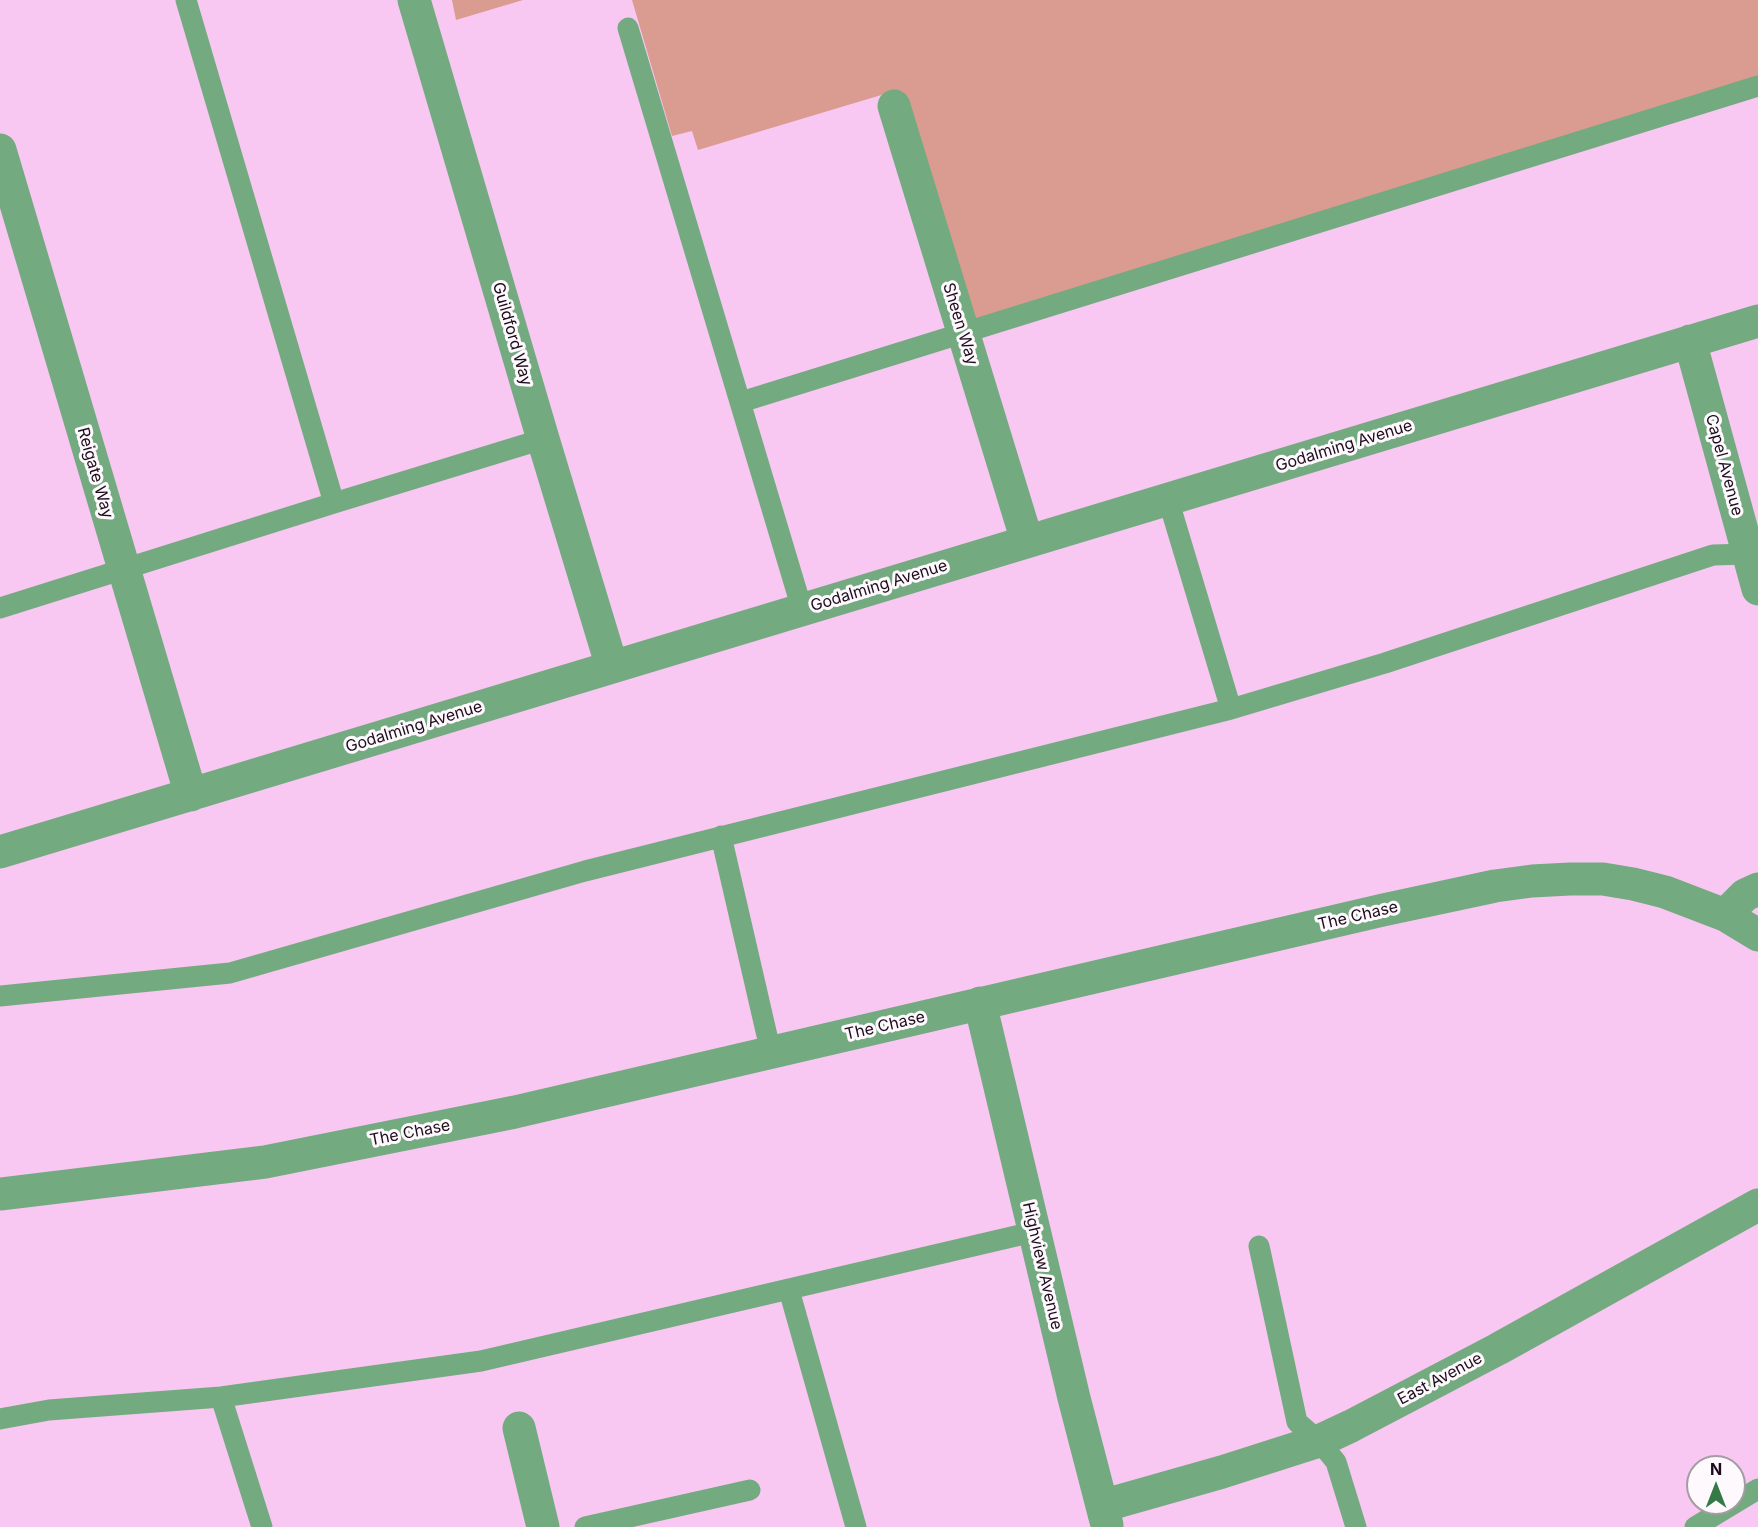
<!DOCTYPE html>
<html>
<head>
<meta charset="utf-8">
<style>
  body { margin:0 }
  #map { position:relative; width:1758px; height:1527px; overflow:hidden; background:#f8c8f3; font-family:Inter,sans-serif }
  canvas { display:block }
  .north { position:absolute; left:1686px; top:1455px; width:60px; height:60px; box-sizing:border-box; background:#fef9fd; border:2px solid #a49ba3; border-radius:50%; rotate:0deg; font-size:16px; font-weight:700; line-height:24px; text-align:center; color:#1d0d1c }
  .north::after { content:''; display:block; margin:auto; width:21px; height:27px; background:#337a47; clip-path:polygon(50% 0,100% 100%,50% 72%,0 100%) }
</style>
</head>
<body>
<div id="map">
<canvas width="1758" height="1527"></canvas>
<div class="north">N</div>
</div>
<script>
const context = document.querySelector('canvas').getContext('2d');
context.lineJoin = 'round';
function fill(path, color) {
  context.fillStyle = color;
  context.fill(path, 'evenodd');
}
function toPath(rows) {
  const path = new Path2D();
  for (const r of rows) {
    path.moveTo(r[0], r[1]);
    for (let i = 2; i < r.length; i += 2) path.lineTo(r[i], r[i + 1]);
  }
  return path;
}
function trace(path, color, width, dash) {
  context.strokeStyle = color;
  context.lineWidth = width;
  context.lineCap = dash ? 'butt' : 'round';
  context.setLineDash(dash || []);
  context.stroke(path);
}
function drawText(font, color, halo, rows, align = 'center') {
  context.font = font + ' Inter,sans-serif';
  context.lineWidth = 6;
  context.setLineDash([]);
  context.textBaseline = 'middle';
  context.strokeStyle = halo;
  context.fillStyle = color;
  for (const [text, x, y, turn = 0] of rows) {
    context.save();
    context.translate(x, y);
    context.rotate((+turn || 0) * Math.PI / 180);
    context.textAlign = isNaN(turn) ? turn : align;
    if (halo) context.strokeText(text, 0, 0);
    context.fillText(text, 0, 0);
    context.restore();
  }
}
fill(toPath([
  [452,0,523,0,456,20],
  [632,0,1758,0,1758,82,963,333,888,93,698,150,692,131,672,136]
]), '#da9b90');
trace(toPath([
  [628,28,802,609],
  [741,402,1758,86],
  [1168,499,1231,709],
  [334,503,543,439],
  [0,608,334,503,186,0],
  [721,836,771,1053],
  [0,996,230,973,585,871,1231,709,1385,663,1713,555,1748,554,1758,551],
  [1259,1246,1297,1422,1319,1441,1336,1462,1356,1527],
  [789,1290,856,1527],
  [221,1397,262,1527],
  [0,1419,49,1410,221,1397,481,1361,1033,1232],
  [585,1527,750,1490],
  [1695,1527,1758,1489]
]), '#74aa80', 21);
trace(toPath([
  [414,0,543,439,612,667],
  [894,106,1027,541],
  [0,150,191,795],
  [1690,341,1758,589],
  [0,852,1758,321],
  [1725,915,1745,895,1758,889],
  [980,1003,1074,1398,1107,1525],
  [0,1194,265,1162,515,1112,1383,910,1495,886,1532,881,1570,879,1603,879,1633,884,1665,892,1725,915,1758,935],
  [519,1428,543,1527],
  [1102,1506,1222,1472,1319,1441,1351,1426,1498,1349,1758,1205]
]), '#74aa80', 33);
drawText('16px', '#1d0d1c', '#fef9fd', [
  ["Sheen Way",960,324,73],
  ["Guildford Way",512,334,74],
  ["Godalming Avenue",1344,446,-17],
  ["Capel Avenue",1724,465,75],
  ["Reigate Way",95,473,74],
  ["Godalming Avenue",879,586,-17],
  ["Godalming Avenue",414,727,-17],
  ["The Chase",1358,916,-13],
  ["The Chase",885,1026,-13],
  ["The Chase",410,1133,-11],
  ["Highview Avenue",1042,1266,77],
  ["East Avenue",1440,1379,-28]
]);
</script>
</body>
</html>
